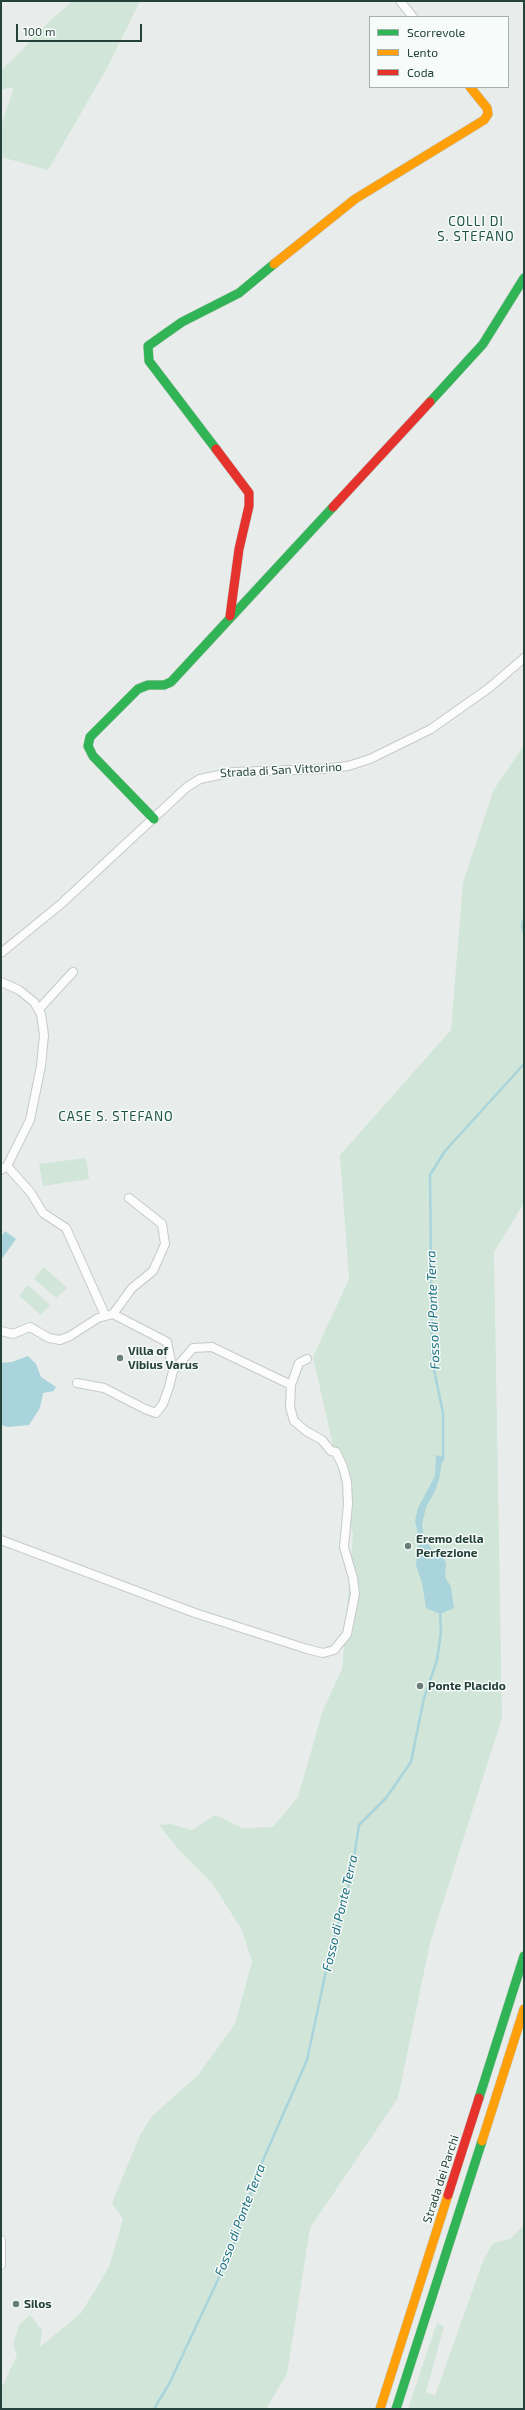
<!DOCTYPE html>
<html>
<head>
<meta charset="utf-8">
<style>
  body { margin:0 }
  #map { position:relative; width:525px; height:2410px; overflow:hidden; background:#e8edeb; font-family:"Exo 2",sans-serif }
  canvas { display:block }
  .frame { position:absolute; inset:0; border:2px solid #24423a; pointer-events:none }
  .legend { position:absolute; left:369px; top:16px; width:140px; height:72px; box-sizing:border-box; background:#f7fbf9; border:1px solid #a3b1ad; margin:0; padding:5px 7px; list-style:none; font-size:12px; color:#24423a }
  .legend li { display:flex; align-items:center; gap:8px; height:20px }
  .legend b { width:20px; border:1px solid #a3b1ad }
  .scale { position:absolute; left:16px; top:24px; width:126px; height:18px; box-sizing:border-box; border:2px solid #24423a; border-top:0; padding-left:5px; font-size:12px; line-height:14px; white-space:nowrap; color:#24423a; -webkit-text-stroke:3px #f7fbf9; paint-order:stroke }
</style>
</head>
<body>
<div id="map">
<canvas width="525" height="2410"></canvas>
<div class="frame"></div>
<ul class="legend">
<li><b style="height:5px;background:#30b455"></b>Scorrevole</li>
<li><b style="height:5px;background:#ff9f0a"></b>Lento</li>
<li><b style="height:5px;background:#e5322d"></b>Coda</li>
</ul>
<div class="scale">100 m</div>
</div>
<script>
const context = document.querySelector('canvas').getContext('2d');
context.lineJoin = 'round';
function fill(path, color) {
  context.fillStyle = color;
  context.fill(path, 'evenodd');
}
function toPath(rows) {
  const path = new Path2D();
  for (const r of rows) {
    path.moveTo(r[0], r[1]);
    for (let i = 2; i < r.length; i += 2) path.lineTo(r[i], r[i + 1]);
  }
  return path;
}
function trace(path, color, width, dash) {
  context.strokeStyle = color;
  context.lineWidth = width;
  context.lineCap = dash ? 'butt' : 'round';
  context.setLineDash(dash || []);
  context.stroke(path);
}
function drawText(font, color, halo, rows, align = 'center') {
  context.font = font + ' "Exo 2",sans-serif';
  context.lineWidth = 3;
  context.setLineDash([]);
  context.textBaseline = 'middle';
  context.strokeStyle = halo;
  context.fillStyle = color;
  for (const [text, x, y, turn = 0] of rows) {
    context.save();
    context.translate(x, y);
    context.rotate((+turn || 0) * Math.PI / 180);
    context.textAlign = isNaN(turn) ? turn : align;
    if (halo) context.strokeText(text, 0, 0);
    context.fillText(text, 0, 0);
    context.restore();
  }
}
fill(toPath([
  [73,1,140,1,106,70,48,170,1,157,1,126,14,87,1,90,1,71,56,15],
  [524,745,524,1203,494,1252,502,1718,430,1943,398,2098,310,2228,287,2374,266,2409,1,2409,1,2384,3,2385,17,2355,13,2344,19,2325,30,2315,42,2330,40,2347,81,2313,109,2267,123,2219,112,2203,140,2135,152,2116,198,2075,235,2024,252,1962,242,1930,212,1883,180,1851,159,1825,170,1824,192,1830,215,1815,243,1828,273,1827,298,1797,323,1710,342,1669,353,1534,313,1357,349,1279,340,1155,451,1030,463,883,493,791],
  [86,1158,89,1179,43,1186,39,1164],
  [44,1267,67,1288,56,1298,34,1279],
  [28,1285,50,1305,41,1315,19,1296],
  [524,2225,524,2409,408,2409,437,2323,444,2326,426,2392,435,2396,483,2261,493,2243,510,2239]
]), '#d1e6d8');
fill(toPath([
  [5,1231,16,1239,1,1260,1,1237],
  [28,1356,36,1364,41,1377,56,1387,54,1391,43,1393,40,1408,29,1425,8,1427,1,1425,1,1363,12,1362],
  [436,1455,443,1457,439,1479,435,1491,426,1507,422,1525,424,1537,430,1547,442,1556,446,1563,445,1577,451,1587,454,1608,440,1614,426,1608,422,1583,416,1565,417,1548,420,1542,415,1521,418,1508,435,1476]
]), '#a9d4db');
trace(toPath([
  [524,918,522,926,524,934],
  [443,1460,443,1413,432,1360,430,1175,445,1151,524,1064],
  [154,2409,169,2384,231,2252,260,2167,307,2060,329,1957,351,1877,359,1825,386,1798,411,1762,424,1698,437,1660,441,1632,440,1611]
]), '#a9d4db', 2.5);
const street = toPath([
  [400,1,413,17],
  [1,953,61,904,187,787,200,779,233,772,322,769,348,766,370,759,431,729,489,688,524,658],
  [1,982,19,990,34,1002,41,1014,44,1035,41,1066,30,1120,7,1166,1,1170],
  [39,1009,73,972],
  [7,1166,31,1193,43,1213,66,1228,105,1315],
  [113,1314,132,1288,153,1271,165,1244,162,1224,129,1198],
  [1,1331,13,1334,30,1327,49,1338,60,1340,70,1336,98,1318,113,1314,167,1342,173,1371,193,1348,212,1347,291,1385,299,1363,307,1359],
  [77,1383,104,1388,145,1409,156,1413,163,1404,169,1387,173,1371],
  [1,1540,195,1613,307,1649,323,1653,334,1650,347,1634,355,1594,353,1578,344,1547,348,1504,347,1482,343,1467,336,1452,331,1451,322,1440,306,1431,294,1421,290,1407,291,1385],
  [1,2240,1,2265]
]);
const fast = toPath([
  [430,402,483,344,524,278],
  [216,449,149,361,148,346,182,322,239,293,274,264],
  [154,819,93,756,88,746,90,737,138,689,148,685,164,685,171,682,333,507],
  [479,2098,524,1956],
  [396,2409,482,2141]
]);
const slow = toPath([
  [274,264,355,199,484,120,488,114,487,108,470,87],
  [482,2141,524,2009],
  [380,2409,448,2195]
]);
const jam = toPath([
  [216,449,249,493,249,506,239,549,230,616],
  [333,507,430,402],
  [448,2195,479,2098]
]);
trace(street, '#c5cac8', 10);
trace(fast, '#c3cbc8', 10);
trace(slow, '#c3cbc8', 10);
trace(jam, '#c3cbc8', 10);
trace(street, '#fcfcfc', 8);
trace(fast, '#30b455', 9);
trace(slow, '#ff9f0a', 9);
trace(jam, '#e5322d', 9);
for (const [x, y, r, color] of [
  [120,1358,4,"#697e78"],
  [408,1546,4,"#697e78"],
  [420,1686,4,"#697e78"],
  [16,2304,4,"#697e78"]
]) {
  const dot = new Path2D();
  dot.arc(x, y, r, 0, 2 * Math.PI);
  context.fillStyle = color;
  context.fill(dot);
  trace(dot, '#f7fbf9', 1.5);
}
drawText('12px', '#24423a', '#f7fbf9', [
  ["Strada di San Vittorino",281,770,-3],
  ["Strada dei Parchi",441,2179,-72]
]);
drawText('bold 12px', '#24423a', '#f7fbf9', [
  ["Villa of",128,1351],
  ["Vibius Varus",128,1365],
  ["Eremo della",416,1539],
  ["Perfezione",416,1553],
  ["Ponte Placido",428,1686],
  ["Silos",24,2304]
], 'left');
context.letterSpacing = '1px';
drawText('13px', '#1f5548', '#f7fbf9', [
  ["COLLI DI",476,222],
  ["S. STEFANO",476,237],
  ["CASE S. STEFANO",116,1117]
]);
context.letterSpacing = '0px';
drawText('italic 13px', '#1c6f80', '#f7fbf9', [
  ["Fosso di Ponte Terra",433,1310,-92],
  ["Fosso di Ponte Terra",340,1913,-77],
  ["Fosso di Ponte Terra",240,2220,-69]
]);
</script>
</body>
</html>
